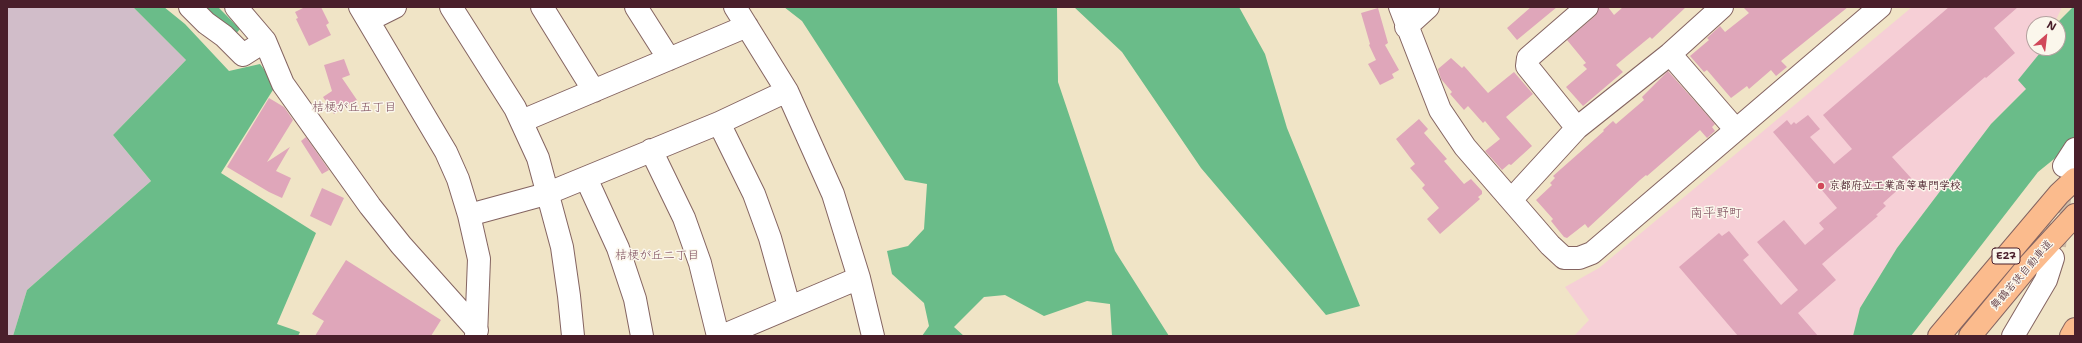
<!DOCTYPE html>
<html>
<head>
<meta charset="utf-8">
<style>
  body { margin:0 }
  #map { position:relative; width:2082px; height:343px; overflow:hidden; background:#f0e4c6; font-family:"Shantell Sans",sans-serif }
  canvas { display:block }
  .frame { position:absolute; inset:0; border:8px solid #4a1f2b; pointer-events:none }
  .north { position:absolute; left:2026px; top:16px; width:40px; height:40px; box-sizing:border-box; background:#fbf7ec; border:1px solid #b4a19f; border-radius:50%; rotate:28deg; font-size:11px; font-weight:700; line-height:16px; text-align:center; color:#4a1f2b }
  .north::after { content:''; display:block; margin:auto; width:14px; height:18px; background:#d1495b; clip-path:polygon(50% 0,100% 100%,50% 72%,0 100%) }
</style>
</head>
<body>
<div id="map">
<canvas width="2082" height="343"></canvas>
<div class="frame"></div>
<div class="north">N</div>
</div>
<script>
const context = document.querySelector('canvas').getContext('2d');
context.lineJoin = 'round';
function fill(path, color) {
  context.fillStyle = color;
  context.fill(path, 'evenodd');
}
function toPath(rows) {
  const path = new Path2D();
  for (const r of rows) {
    path.moveTo(r[0], r[1]);
    for (let i = 2; i < r.length; i += 2) path.lineTo(r[i], r[i + 1]);
  }
  return path;
}
function trace(path, color, width, dash) {
  context.strokeStyle = color;
  context.lineWidth = width;
  context.lineCap = dash ? 'butt' : 'round';
  context.setLineDash(dash || []);
  context.stroke(path);
}
function drawText(font, color, halo, rows, align = 'center') {
  context.font = font + ' "Shantell Sans","Klee One",sans-serif';
  context.lineWidth = 3;
  context.setLineDash([]);
  context.textBaseline = 'middle';
  context.strokeStyle = halo;
  context.fillStyle = color;
  for (const [text, x, y, turn = 0] of rows) {
    context.save();
    context.translate(x, y);
    context.rotate((+turn || 0) * Math.PI / 180);
    context.textAlign = isNaN(turn) ? turn : align;
    if (halo) context.strokeText(text, 0, 0);
    context.fillText(text, 0, 0);
    context.restore();
  }
}
fill(toPath([
  [1912,7,2062,7,2054,24,2034,24,2034,48,2044,48,2026,89,1991,124,1897,248,1860,308,1853,336,1574,336,1589,320,1565,287,1599,268]
]), '#f6cfd6');
fill(toPath([
  [7,7,133,7,186,60,113,135,151,181,27,290,13,336,7,336]
]), '#d1bdc9');
fill(toPath([
  [133,7,164,7,185,24,229,71,260,64,276,85,221,173,316,233,277,324,300,332,298,336,13,336,27,290,151,181,113,135,186,60],
  [204,7,218,7,240,29,234,36],
  [784,7,1057,7,1058,82,1115,251,1169,336,1112,336,1110,304,1087,301,1044,316,1005,295,984,297,954,327,964,336,922,336,929,326,924,303,892,274,887,251,908,246,924,229,927,184,905,180,802,21],
  [1074,7,1239,7,1265,54,1287,128,1360,306,1326,315,1201,168,1122,52],
  [2073,7,2075,7,2075,142,2038,172,1911,336,1853,336,1860,308,1897,248,1991,124,2026,89,2018,80,2044,48,2058,48,2058,24,2056,24]
]), '#6abc89');
fill(toPath([
  [305,7,321,7,329,23,326,25,331,35,309,46,296,19,298,18,295,12],
  [1531,7,1557,7,1517,40,1507,28],
  [1599,7,1608,7,1614,15,1623,7,1686,7,1652,39,1650,37,1616,65,1623,72,1583,106,1566,87,1587,69,1583,65,1586,63,1567,40,1595,16],
  [1743,7,1848,7,1781,61,1787,67,1776,76,1771,70,1749,89,1747,86,1731,98,1707,70,1704,72,1690,56,1709,40,1707,38,1720,26,1725,32,1749,13],
  [1949,7,2018,7,1994,28,2015,53,1986,78,1985,77,1892,157,1911,178,1883,203,1886,206,1876,215,1878,216,1822,264,1836,280,1798,313,1818,336,1738,336,1679,267,1719,233,1722,236,1729,231,1749,255,1743,260,1781,305,1798,290,1757,242,1784,220,1805,245,1824,229,1819,223,1837,208,1773,132,1787,120,1791,125,1794,122,1796,124,1808,115,1820,129,1810,137,1834,164,1852,149,1823,115],
  [1378,8,1388,43,1385,45,1399,70,1392,74,1394,78,1380,85,1368,64,1376,60,1369,45,1370,44,1361,13],
  [1451,58,1462,68,1464,66,1488,93,1514,72,1533,94,1506,117,1532,146,1511,165,1509,164,1502,170,1485,151,1500,139,1485,121,1483,123,1468,106,1464,110,1450,94,1452,92,1441,79,1438,69],
  [344,59,350,75,342,78,357,100,334,114,323,97,332,91,324,65],
  [1668,71,1715,124,1712,127,1715,131,1707,138,1700,130,1647,176,1646,175,1640,180,1588,228,1585,224,1567,238,1564,237,1551,221,1553,219,1536,200,1552,185,1550,183,1555,178,1553,176,1604,131,1603,130,1613,121,1616,124,1644,100,1642,97],
  [269,98,284,107,293,120,267,162,290,147,276,171,291,178,282,198,269,192,227,167],
  [1419,119,1428,129,1424,133,1447,159,1444,161,1464,184,1471,179,1482,191,1482,194,1478,197,1480,199,1440,234,1427,219,1439,208,1422,188,1425,185,1410,168,1415,164,1396,139],
  [306,137,329,170,322,174,301,141],
  [322,188,344,198,331,226,310,216],
  [346,260,441,320,431,336,315,336,324,321,312,314]
]), '#dfa6ba');
trace(toPath([
  [2055,246,2062,181]
]), '#cfbda7', 22, [22, 11]);
const minor = toPath([
  [190,7,206,23,224,36,243,55,265,41],
  [236,7,265,41,283,84,370,206,401,245,477,330],
  [360,7,446,152,458,179,469,215,479,259,476,336],
  [451,7,515,108,538,158,562,247,569,296,573,336],
  [542,7,594,91],
  [636,7,669,59],
  [735,7,787,91,833,194,859,278,873,336],
  [1400,7,1440,110,1465,147,1550,245,1564,258,1579,258,1592,253,1880,7],
  [369,20,395,7],
  [1406,27,1428,7],
  [1670,54,1736,130],
  [522,121,747,26],
  [719,123,754,194,770,238,789,306],
  [1577,128,1527,66,1528,58,1587,7],
  [651,150,684,218,700,263,718,336],
  [2064,166,2075,149],
  [586,178,618,248,635,299,642,336],
  [1511,200,1577,128,1670,54,1722,7],
  [469,215,546,194,719,123,787,91],
  [722,336,859,278],
  [2013,336,2046,280,2053,258]
]);
const major = toPath([
  [2071,336,2075,329]
]);
const highway = toPath([
  [1939,336,2059,194,2075,179],
  [1970,336,2028,266,2075,215]
]);
trace(minor, '#846461', 24);
trace(major, '#846461', 24);
trace(highway, '#846461', 24);
trace(minor, '#fff', 22);
trace(major, '#fbbb8d', 22);
trace(highway, '#fbbb8d', 22);
for (const [x, y, r, color] of [
  [1821,186,4,"#d1495b"]
]) {
  const dot = new Path2D();
  dot.arc(x, y, r, 0, 2 * Math.PI);
  context.fillStyle = color;
  context.fill(dot);
  trace(dot, '#fbf7ec', 1.5);
}
for (const [x, y, w] of [
  [2006,256,28]
]) {
  const box = new Path2D();
  box.roundRect(x - w / 2, y - 8, w, 16, 3);
  context.fillStyle = '#fbf7ec';
  context.fill(box);
  trace(box, '#4a1f2b', 1);
}
drawText('bold 10px', '#4a1f2b', null, [
  ["E27",2006,256]
]);
drawText('bold 11px', '#4a1f2b', '#fbf7ec', [
  ["京都府立工業高等専門学校",1829,186]
], 'left');
drawText('11px', '#4a1f2b', '#fbf7ec', [
  ["舞鶴若狭自動車道",2022,275,-49]
]);
drawText('12px', '#7e4e5d', '#fbf7ec', [
  ["桔梗が丘五丁目",354,108],
  ["桔梗が丘二丁目",657,256]
]);
drawText('13px', '#7e4e5d', '#fbf7ec', [
  ["南平野町",1716,214]
]);
</script>
</body>
</html>
